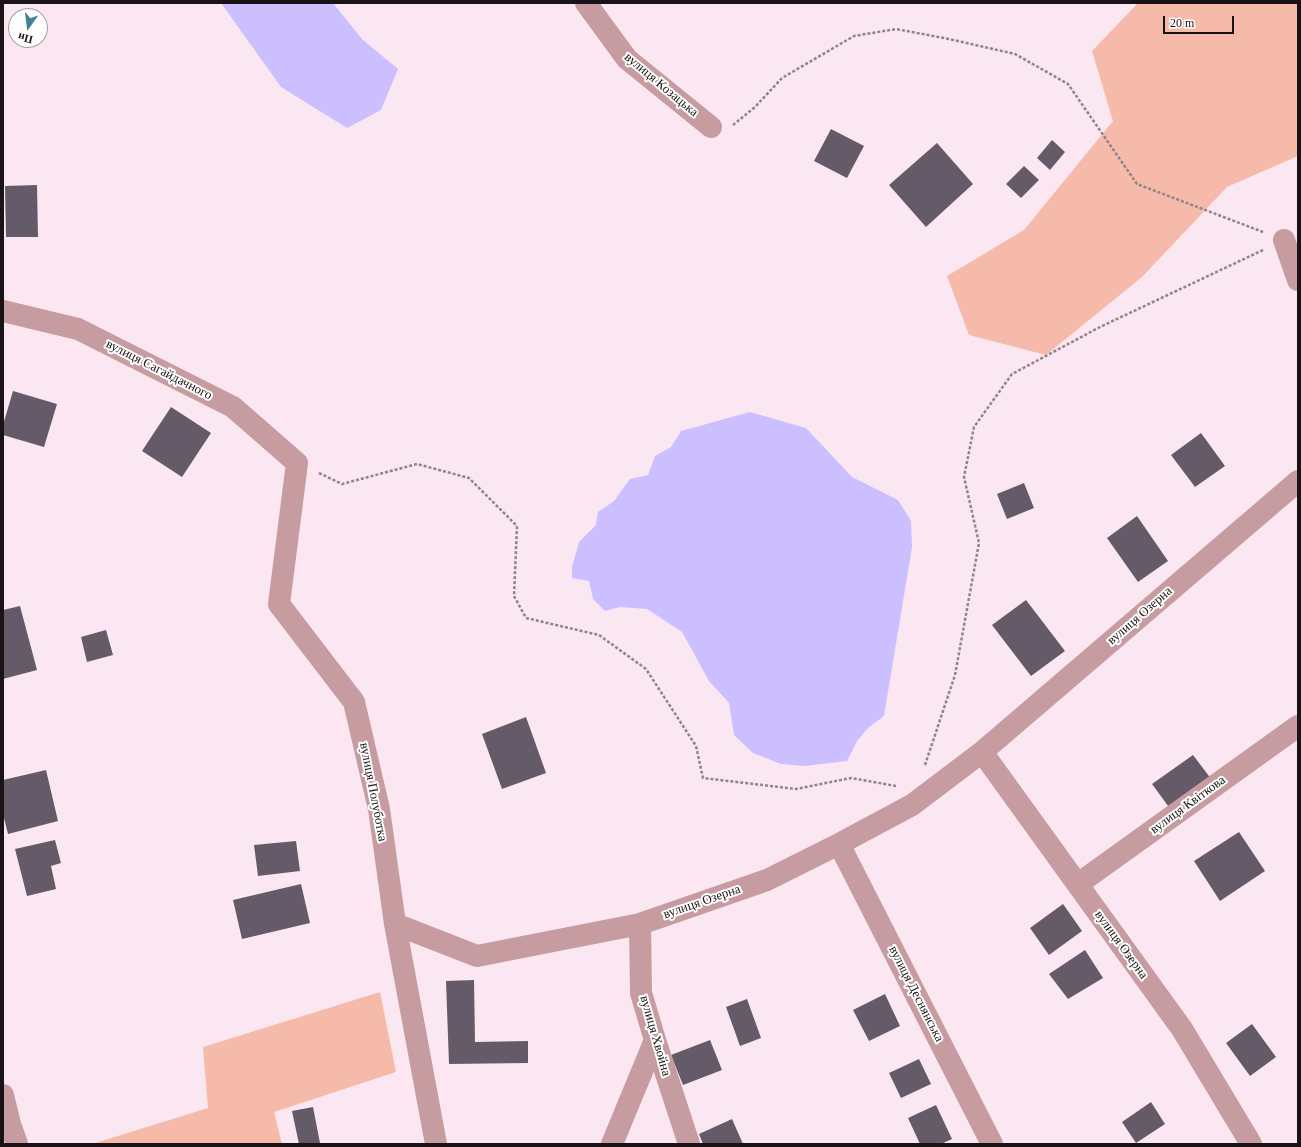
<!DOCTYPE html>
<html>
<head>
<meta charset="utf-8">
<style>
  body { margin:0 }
  #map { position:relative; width:1301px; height:1147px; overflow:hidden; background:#fbe7f1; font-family:"Times New Roman",serif }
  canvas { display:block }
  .frame { position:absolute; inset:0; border:4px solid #191216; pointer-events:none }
  .north { position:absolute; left:8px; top:8px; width:40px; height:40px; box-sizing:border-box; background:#fff; border:1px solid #a3a0a2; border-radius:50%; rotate:194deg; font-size:11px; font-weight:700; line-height:16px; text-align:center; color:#191216 }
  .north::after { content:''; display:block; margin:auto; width:14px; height:18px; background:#418394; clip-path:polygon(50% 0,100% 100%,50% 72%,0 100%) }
  .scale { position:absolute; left:1163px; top:16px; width:71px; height:18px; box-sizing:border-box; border:2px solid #191216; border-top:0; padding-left:5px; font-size:12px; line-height:14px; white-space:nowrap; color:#191216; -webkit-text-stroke:3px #fff; paint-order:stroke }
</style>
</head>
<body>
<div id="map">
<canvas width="1301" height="1147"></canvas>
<div class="frame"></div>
<div class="north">Пн</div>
<div class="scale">20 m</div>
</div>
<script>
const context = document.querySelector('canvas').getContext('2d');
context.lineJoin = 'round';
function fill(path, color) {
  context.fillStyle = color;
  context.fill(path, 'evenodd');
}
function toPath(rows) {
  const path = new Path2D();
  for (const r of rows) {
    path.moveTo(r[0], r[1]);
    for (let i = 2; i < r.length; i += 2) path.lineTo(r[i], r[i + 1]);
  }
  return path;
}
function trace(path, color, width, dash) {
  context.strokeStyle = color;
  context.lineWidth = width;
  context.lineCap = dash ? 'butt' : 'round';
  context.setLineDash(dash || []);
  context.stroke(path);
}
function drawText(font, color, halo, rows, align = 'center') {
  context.font = font + ' "Times New Roman",serif';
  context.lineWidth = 4;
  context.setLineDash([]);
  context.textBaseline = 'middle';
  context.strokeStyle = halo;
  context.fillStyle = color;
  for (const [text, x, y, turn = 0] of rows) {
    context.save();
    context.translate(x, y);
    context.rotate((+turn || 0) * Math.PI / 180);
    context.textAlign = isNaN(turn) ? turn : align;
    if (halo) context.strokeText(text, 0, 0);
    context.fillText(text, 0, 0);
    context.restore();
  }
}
fill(toPath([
  [1138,3,1298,3,1298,156,1227,187,1142,277,1046,355,969,335,947,276,1024,230,1113,121,1092,51],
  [380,992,396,1072,274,1112,282,1144,92,1144,208,1108,203,1047]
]), '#f5baa9');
fill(toPath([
  [221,3,333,3,362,39,398,69,381,110,347,128,281,87],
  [750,412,806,428,852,477,898,500,911,521,912,547,884,716,868,728,857,741,847,761,805,766,781,764,753,753,734,735,729,703,709,681,682,632,647,609,620,607,605,611,593,599,589,581,572,578,572,567,579,542,596,525,598,512,614,501,630,479,648,475,655,456,671,447,681,431]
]), '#ccbfff');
fill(toPath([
  [831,129,864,146,847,178,814,161],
  [1052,140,1065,152,1050,170,1037,158],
  [937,143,973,184,926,227,889,185],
  [1024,166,1039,180,1021,198,1006,184],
  [37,185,38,237,6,237,5,186],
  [13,391,57,404,44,447,3,435,3,425],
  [171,407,211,433,182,477,142,451],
  [1201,433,1225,466,1195,487,1171,455],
  [1024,483,1034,508,1007,519,997,494],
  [1137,516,1168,561,1138,582,1107,538],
  [1026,600,1065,651,1031,676,992,625],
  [20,606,37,670,3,679,3,610],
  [106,630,113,655,87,662,81,637],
  [526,717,546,773,502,789,482,734],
  [1193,755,1215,784,1174,814,1152,784],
  [46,770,58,821,8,834,3,814,3,780],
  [1239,832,1265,871,1220,901,1194,861],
  [55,840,61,863,51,866,56,889,27,896,15,849],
  [296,841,300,871,258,876,254,845],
  [301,884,310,923,242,939,233,900],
  [1063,904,1082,931,1049,955,1030,928],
  [1085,950,1103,978,1068,999,1049,974],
  [474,980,475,1042,528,1041,528,1063,449,1064,446,981],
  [885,994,900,1026,869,1041,853,1010],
  [747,999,761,1038,740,1046,726,1007],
  [1252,1024,1276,1057,1250,1076,1226,1043],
  [710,1040,722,1070,683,1085,671,1055],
  [919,1059,931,1084,901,1098,889,1073],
  [1151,1102,1165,1124,1136,1143,1122,1122],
  [936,1105,952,1139,941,1144,920,1144,908,1118],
  [313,1107,320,1143,299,1144,292,1111],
  [732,1119,743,1144,703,1144,699,1134]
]), '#655a67');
trace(toPath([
  [733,125,755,107,782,78,854,36,896,29,949,39,1015,54,1068,84,1137,184,1263,232],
  [319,473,342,484,417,464,469,478,517,526,514,596,526,618,599,635,646,669,696,746,703,778,796,789,851,778,896,786],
  [925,765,955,675,979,543,964,477,974,427,1012,374,1100,327,1263,250]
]), '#91838a', 2.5, [3, 2]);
trace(toPath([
  [586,3,627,59,711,127],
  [1284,240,1298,280],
  [3,311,78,329,233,407,297,463,279,604,354,702,379,809,395,924,436,1144],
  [839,844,992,1144],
  [1078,884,1298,726],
  [395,924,477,956,640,924,767,880,839,844,912,805,982,752],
  [640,924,641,993,655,1040,689,1144],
  [3,1095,10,1124,17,1144],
  [612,1144,655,1040],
  [1251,1144,1182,1029,982,752,1298,481]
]), '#c69ca0', 22);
drawText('13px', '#191216', '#fff', [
  ["вулиця Козацька",661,85,40],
  ["вулиця Сагайдачного",159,370,27],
  ["вулиця Озерна",1140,616,-41],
  ["вулиця Полуботка",373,792,79],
  ["вулиця Квіткова",1188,805,-36],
  ["вулиця Озерна",702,902,-19],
  ["вулиця Озерна",1121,945,54],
  ["вулиця Деснянська",916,994,63],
  ["вулиця Хвойна",655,1036,74]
]);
</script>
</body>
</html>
